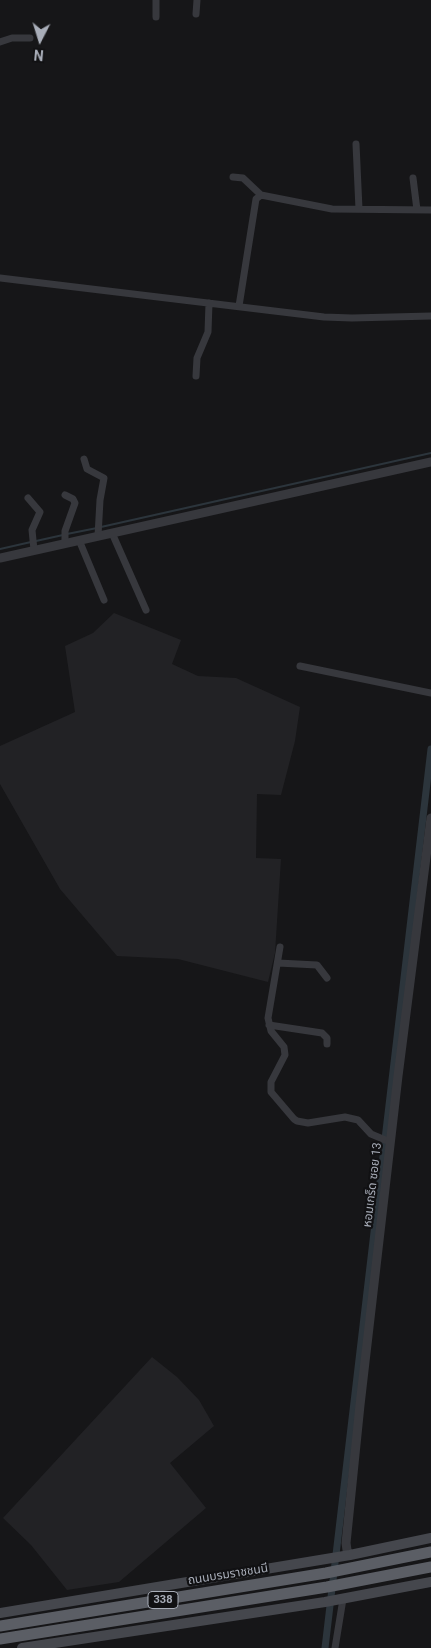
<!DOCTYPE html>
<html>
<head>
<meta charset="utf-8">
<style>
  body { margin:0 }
  #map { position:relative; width:431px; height:1648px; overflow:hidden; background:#161618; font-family:Roboto,sans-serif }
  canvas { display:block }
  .north { position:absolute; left:15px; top:15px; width:50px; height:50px; -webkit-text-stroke:4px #111113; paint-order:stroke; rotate:185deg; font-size:14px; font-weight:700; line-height:20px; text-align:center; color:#a8adb8 }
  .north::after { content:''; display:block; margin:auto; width:18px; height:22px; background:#a8adb8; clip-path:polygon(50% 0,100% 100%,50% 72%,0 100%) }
</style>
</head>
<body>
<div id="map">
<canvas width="431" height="1648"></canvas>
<div class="north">N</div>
</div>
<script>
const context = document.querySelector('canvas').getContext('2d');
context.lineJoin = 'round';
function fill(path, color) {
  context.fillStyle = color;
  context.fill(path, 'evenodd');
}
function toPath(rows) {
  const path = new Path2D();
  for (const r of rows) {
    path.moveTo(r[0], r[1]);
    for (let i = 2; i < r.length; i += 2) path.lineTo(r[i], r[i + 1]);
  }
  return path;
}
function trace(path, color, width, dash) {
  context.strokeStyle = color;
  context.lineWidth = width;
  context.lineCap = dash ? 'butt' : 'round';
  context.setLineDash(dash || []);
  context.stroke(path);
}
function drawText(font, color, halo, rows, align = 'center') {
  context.font = font + ' Roboto,"Noto Sans Thai",sans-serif';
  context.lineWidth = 4.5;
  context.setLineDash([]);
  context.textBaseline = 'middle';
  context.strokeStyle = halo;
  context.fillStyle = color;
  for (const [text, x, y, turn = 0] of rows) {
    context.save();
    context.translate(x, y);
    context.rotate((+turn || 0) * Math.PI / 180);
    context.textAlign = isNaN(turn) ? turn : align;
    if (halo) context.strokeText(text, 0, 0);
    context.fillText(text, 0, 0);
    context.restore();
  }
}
fill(toPath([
  [114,613,181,640,172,664,198,676,236,678,300,707,295,741,281,795,257,794,256,858,281,859,275,953,268,982,178,959,117,956,60,889,0,784,0,746,75,712,65,646,93,633],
  [152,1357,177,1377,199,1400,214,1426,170,1463,206,1508,119,1582,67,1590,31,1545,3,1518]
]), '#222225');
trace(toPath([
  [101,527,431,453],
  [67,534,97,528],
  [36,541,63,535],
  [0,549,31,542]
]), '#2c353c', 2);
trace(toPath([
  [325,1648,431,749]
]), '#2c353c', 7);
trace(toPath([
  [196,14,197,0],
  [156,17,156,0],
  [0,42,12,38,30,38],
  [356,144,359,209],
  [233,177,243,178,261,195],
  [413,178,417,210],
  [0,278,324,317,352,318,431,316],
  [239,306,256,199,261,195,332,209,431,210],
  [196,376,197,358,208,332,209,303],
  [84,459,87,469,104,478,100,500,98,536],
  [28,498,40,512,32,530,34,550],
  [112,533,146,610],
  [79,540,104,600],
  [65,543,65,531,75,503,73,499,65,495],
  [300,666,431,693],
  [280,947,268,1018,271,1031,284,1047,285,1055,271,1082,271,1092,294,1119,297,1121,308,1123,345,1117,358,1120,371,1134,390,1142],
  [278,963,317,965,327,978],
  [269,1025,322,1033,327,1038,327,1044],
  [335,1648,343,1599]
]), '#37383d', 7);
trace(toPath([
  [0,558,431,462],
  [350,1555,347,1550,346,1543,360,1405,398,1076,431,818]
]), '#37383d', 9);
trace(toPath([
  [0,1613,350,1555,431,1538],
  [22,1648,325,1602,431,1582]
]), '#45474d', 10);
trace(toPath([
  [0,1626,326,1573,431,1552],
  [0,1639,327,1587,431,1567]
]), '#5b5e65', 11);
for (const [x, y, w] of [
  [163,1600,30]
]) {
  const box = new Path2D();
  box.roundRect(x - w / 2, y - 8.5, w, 17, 4);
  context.fillStyle = '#111113';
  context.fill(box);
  trace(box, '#a8adb8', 1);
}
drawText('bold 11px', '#a8adb8', null, [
  ["338",163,1600]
]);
drawText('12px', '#a8adb8', '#111113', [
  ["หอมเกร็ด ซอย 13",373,1185,-83],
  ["ถนนบรมราชชนนี",228,1575,-9]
]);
</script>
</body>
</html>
